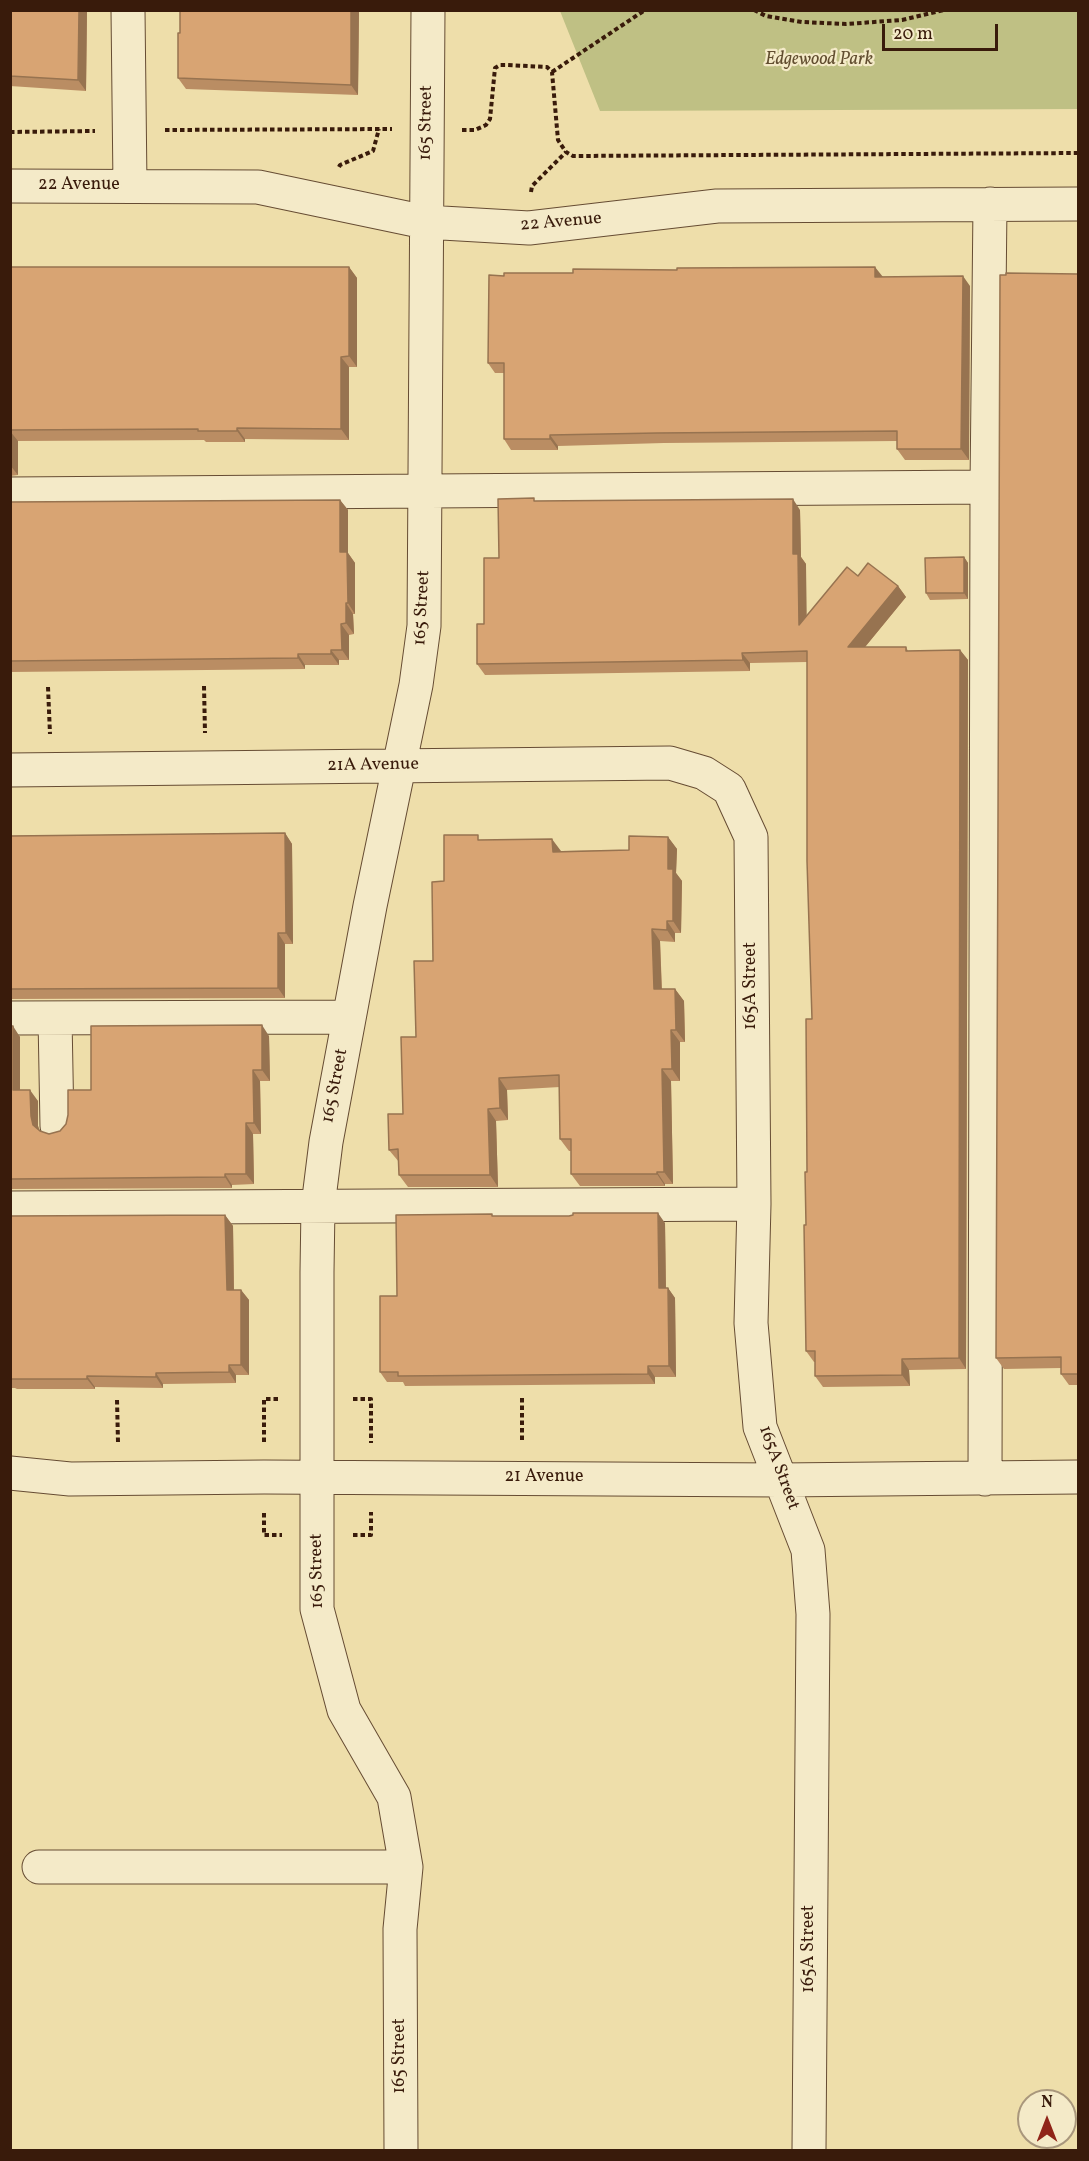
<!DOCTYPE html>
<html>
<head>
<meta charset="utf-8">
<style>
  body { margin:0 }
  #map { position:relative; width:1089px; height:2161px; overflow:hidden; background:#eedeaa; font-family:Vollkorn,serif }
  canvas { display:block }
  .frame { position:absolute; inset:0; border:12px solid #391b0b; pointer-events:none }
  .north { position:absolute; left:1017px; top:2089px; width:60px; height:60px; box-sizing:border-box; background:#f4eac8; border:2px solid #a9977c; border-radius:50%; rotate:0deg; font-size:16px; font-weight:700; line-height:24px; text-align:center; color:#391b0b }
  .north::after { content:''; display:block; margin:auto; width:21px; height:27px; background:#8f2418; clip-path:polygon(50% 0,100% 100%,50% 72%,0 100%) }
  .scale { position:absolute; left:882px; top:24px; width:116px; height:27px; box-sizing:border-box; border:3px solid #391b0b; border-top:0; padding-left:8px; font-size:18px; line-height:21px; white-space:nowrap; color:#391b0b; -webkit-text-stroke:4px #f4eac8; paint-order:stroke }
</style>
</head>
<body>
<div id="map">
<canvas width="1089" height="2161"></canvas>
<div class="frame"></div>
<div class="north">N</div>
<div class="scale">20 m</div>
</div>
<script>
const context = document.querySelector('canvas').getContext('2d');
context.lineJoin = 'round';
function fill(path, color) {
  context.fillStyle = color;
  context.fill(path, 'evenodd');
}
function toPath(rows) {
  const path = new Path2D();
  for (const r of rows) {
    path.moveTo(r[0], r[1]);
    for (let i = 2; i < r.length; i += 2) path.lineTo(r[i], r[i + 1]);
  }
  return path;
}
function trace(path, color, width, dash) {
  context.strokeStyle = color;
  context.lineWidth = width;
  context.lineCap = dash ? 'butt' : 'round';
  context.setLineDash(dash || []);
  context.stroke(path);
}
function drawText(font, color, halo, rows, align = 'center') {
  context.font = font + ' Vollkorn,serif';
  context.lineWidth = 4.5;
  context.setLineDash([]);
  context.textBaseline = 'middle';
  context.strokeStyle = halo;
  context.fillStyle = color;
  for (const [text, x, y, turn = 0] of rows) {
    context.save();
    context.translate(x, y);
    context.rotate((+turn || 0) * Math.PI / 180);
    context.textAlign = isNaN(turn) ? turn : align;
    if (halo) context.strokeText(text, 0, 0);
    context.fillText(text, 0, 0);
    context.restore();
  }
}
fill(toPath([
  [560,11,1078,11,1078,109,600,111]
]), '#bfc084');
const minor = toPath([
  [128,10,130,186],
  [10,186,258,187,425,222,529,228,717,206,1078,204],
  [987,487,990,204],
  [10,494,987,487,985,1479],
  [10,770,670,763,704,773,729,789,751,837,754,1204,751,1323,760,1427,808,1550,813,1614,809,2150],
  [10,1018,349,1017],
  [55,1018,57,1126],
  [10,1208,754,1204],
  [10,1473,70,1479,264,1477,780,1480,1078,1477],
  [39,1867,406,1867],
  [401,2150,400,1929,406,1867,394,1797,344,1710,317,1609,317,1272,318,1206,326,1142,370,906,416,685,424,626,428,10]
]);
trace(minor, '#664c33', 35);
trace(toPath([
  [754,10,766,16,802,22,846,24,902,20,944,10],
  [552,72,645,10],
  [165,130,392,129],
  [462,130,475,130,486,125,490,119,495,68,500,65,507,65,547,67,552,72,558,140,566,152,573,156,1078,153],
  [10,132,95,131],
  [339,167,340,165,373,151,379,129],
  [531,192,532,186,566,152],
  [204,686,205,733],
  [48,687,50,734],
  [522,1398,522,1442],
  [353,1399,371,1399,371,1443],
  [117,1400,118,1442],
  [264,1442,264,1399,280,1399],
  [264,1513,264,1535,282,1535],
  [353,1535,371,1535,371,1512]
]), '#391b0b', 4, [4.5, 3]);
trace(minor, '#f4eac8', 33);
fill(toPath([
  [10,10,87,10,86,91,10,86],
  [359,10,358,95,186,89,178,78],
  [10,267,349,267,357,278,357,367,349,367,349,440,245,439,245,442,206,442,204,440,18,441,18,475,10,476],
  [1078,274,1078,1385,1069,1385,1061,1374,1061,1368,1004,1369,996,1358],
  [504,276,882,277,970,286,969,460,905,460,897,449,897,441,664,443,558,446,558,450,511,450,504,439,504,373,495,373,488,363],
  [340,500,348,510,348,553,355,563,355,614,353,614,354,634,349,635,349,660,339,660,339,665,305,665,305,669,10,672,10,502],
  [536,501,800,510,801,557,806,564,806,616,858,576,898,586,906,597,865,647,906,647,908,651,960,650,968,660,966,1369,909,1370,910,1386,823,1387,815,1376,815,1362,814,1362,806,1351,807,1172,812,1019,807,662,750,663,750,671,485,675,477,664,484,624,499,558],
  [964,557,968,563,968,599,930,600,926,593],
  [285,833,292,844,293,944,285,944,285,998,10,999,10,836],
  [668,837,677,849,676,873,682,881,681,933,675,933,675,942,660,941,662,989,675,989,684,1001,685,1042,680,1042,680,1081,671,1081,673,1184,665,1184,665,1186,580,1186,571,1174,571,1151,569,1151,560,1139,560,1087,507,1090,508,1120,496,1121,498,1187,408,1187,399,1175,399,1162,389,1150,403,1114,416,1037,433,961,444,881,482,840,561,851,629,850],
  [10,1026,20,1037,20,1090,38,1101,38,1126,40,1131,49,1134,60,1131,66,1124,91,1090,269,1036,270,1081,260,1081,261,1134,253,1134,254,1184,232,1185,232,1188,10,1189],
  [225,1215,233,1226,234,1290,241,1290,249,1300,249,1375,236,1375,236,1383,163,1384,163,1388,95,1387,95,1389,17,1389,15,1388,10,1388,10,1216],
  [493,1216,665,1223,666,1288,668,1288,675,1298,676,1377,655,1377,655,1384,405,1386,403,1382,387,1382,380,1372,397,1296]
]), '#ba8d63');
fill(toPath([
  [79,10,87,10,86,91,78,80],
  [351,10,359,10,358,95,351,85],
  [349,267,357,278,357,367,349,356],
  [875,267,883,277,875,277],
  [963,276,970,286,969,460,961,449],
  [341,357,349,367,349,440,341,429],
  [237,428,245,439,245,442,237,431],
  [10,431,18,441,18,475,10,465],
  [550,435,558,446,558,450,550,439],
  [793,499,800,510,801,557,806,564,807,636,799,625,793,554],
  [340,500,348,510,348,553,355,563,355,614,348,603,340,552],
  [964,557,968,563,968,599,964,593],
  [898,586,906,597,856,658,848,647],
  [346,603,353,614,354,634,346,623],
  [341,624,349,635,349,660,342,650],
  [331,650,339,660,339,665,331,654],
  [960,650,968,660,966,1369,959,1358],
  [742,653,750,663,750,671,743,660],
  [298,654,305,665,305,669,298,658],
  [285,833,292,844,293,944,286,933],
  [668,837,677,849,676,873,682,881,681,933,673,921,668,869],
  [552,839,561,851,561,864,553,852],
  [667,921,675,933,675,942,667,930],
  [652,929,660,941,662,1001,654,989],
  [278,933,285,944,285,998,278,988],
  [675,989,684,1001,685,1042,676,1030],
  [262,1025,269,1036,270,1081,262,1070],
  [13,1026,20,1037,20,1101,13,1090],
  [671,1030,680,1042,680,1081,672,1069],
  [662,1069,671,1081,673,1184,664,1172],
  [253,1070,260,1081,261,1134,254,1123],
  [499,1078,507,1090,508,1120,500,1108],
  [30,1090,38,1101,38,1126,41,1135,33,1125,31,1116],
  [488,1109,496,1121,498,1187,490,1175],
  [246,1123,253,1134,254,1184,246,1174],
  [657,1172,665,1184,665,1186,657,1174],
  [225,1174,232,1185,232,1188,225,1177],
  [658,1213,665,1223,666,1298,659,1288],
  [225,1215,233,1226,234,1300,227,1290],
  [668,1288,675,1298,676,1377,669,1366],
  [241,1290,249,1300,249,1375,241,1365],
  [902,1359,909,1370,910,1386,902,1375],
  [229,1365,236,1375,236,1383,229,1372],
  [648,1366,655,1377,655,1384,648,1374],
  [156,1373,163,1384,163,1388,156,1377],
  [87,1376,95,1387,95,1389,87,1379]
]), '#977350');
const building = toPath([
  [10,10,79,10,78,80,10,76,10,10],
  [180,10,351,10,351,85,178,78,178,33,180,33,180,10],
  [10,267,349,267,349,356,341,357,341,429,237,428,237,431,198,431,198,429,10,430,10,267],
  [875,267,875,277,963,276,961,449,897,449,897,431,657,433,550,435,550,439,504,439,504,363,488,363,489,275,504,276,504,273,573,273,573,269,677,270,677,268,875,267],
  [1006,273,1078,274,1078,1374,1061,1374,1061,1357,996,1358,1000,275,1006,275,1006,273],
  [534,498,534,501,793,499,793,554,798,554,799,625,847,567,858,576,868,563,898,586,848,647,906,647,906,651,960,650,959,1358,902,1359,902,1375,815,1376,815,1351,806,1351,804,1225,806,1225,805,1172,807,1172,806,1019,812,1019,807,861,807,651,742,653,743,660,477,664,477,624,484,624,484,558,499,558,498,499,534,498],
  [340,500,340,552,347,552,348,603,346,603,346,623,341,624,342,650,331,650,331,654,298,654,298,658,10,661,10,502,340,500],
  [964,557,964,593,926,593,925,558,964,557],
  [285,833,286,933,278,933,278,988,10,989,10,836,285,833],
  [444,835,478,835,478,840,552,839,553,852,629,850,629,836,668,837,668,869,673,869,673,921,667,921,667,930,652,929,654,989,675,989,676,1030,671,1030,672,1069,662,1069,664,1172,657,1172,657,1174,571,1174,571,1139,560,1139,559,1075,499,1078,500,1108,488,1109,490,1175,399,1175,398,1149,389,1150,388,1114,403,1114,401,1037,416,1037,414,961,433,961,432,882,444,881,444,835],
  [262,1025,262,1070,253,1070,254,1123,246,1123,246,1174,225,1174,225,1177,10,1179,10,1026,13,1026,13,1090,30,1090,31,1116,33,1125,40,1131,49,1134,60,1131,66,1124,68,1115,68,1090,91,1090,91,1026,262,1025],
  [573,1213,658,1213,659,1288,668,1288,669,1366,648,1366,648,1374,398,1376,398,1372,380,1372,380,1296,397,1296,396,1215,492,1214,492,1216,569,1216,573,1215,573,1213],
  [225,1215,227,1290,241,1290,241,1365,229,1365,229,1372,156,1373,156,1377,87,1376,87,1379,10,1379,10,1216,225,1215]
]);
fill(building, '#d8a473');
trace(building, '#977350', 1.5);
drawText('italic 18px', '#614d2f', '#f4eac8', [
  ["Edgewood Park",819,61]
]);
drawText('18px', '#391b0b', '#f4eac8', [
  ["165 Street",427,123,-89],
  ["22 Avenue",79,186],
  ["22 Avenue",561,223,-5],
  ["165 Street",423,608,-87],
  ["21A Avenue",373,766,-1],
  ["165A Street",752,986,-90],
  ["165 Street",336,1086,-79],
  ["165A Street",778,1468,70],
  ["21 Avenue",544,1478],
  ["165 Street",318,1571,-91],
  ["165A Street",810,1949,-90],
  ["165 Street",401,2056,-90]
]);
</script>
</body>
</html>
